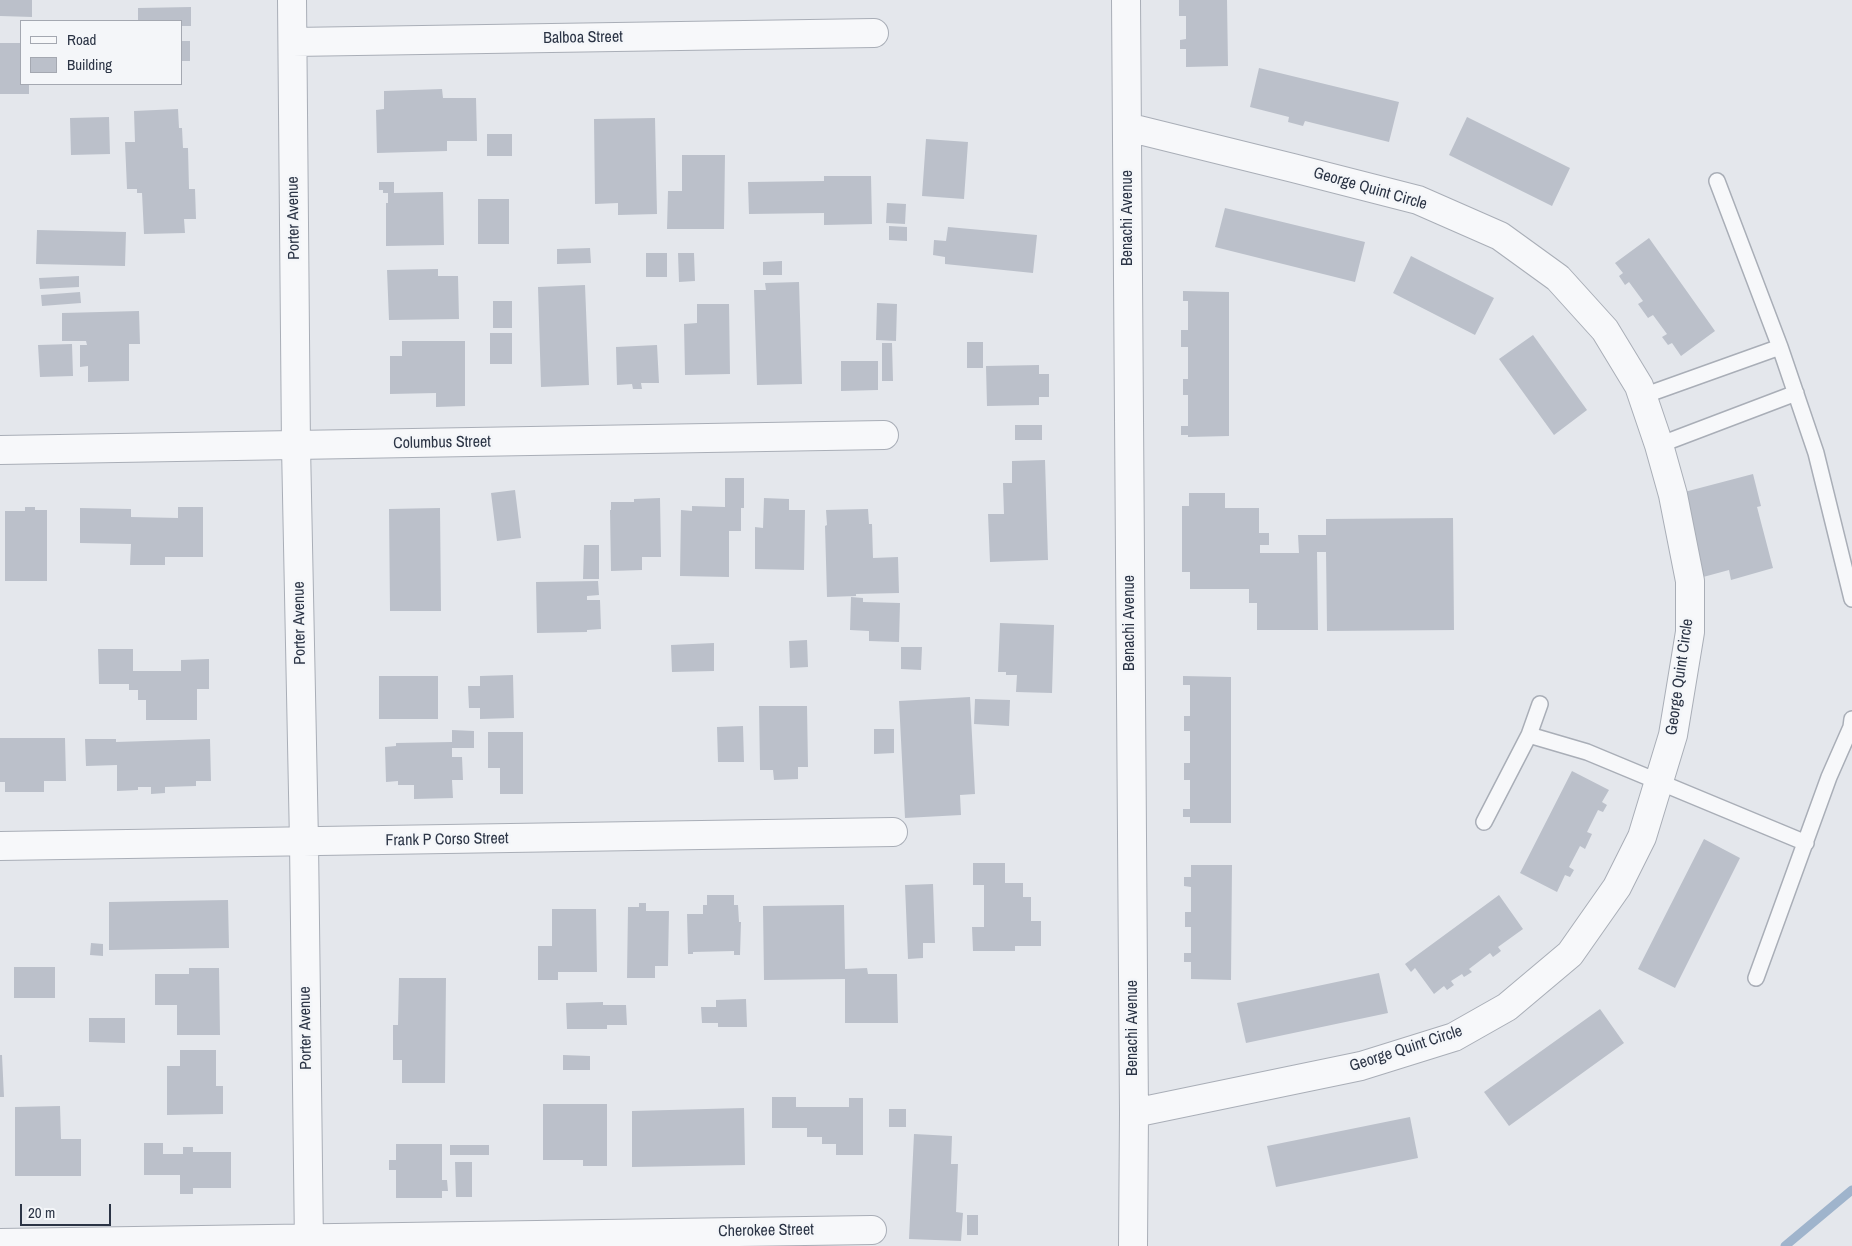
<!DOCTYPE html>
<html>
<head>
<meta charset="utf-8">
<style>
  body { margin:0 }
  #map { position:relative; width:1852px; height:1246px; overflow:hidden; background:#e4e7ec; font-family:"Archivo Narrow",sans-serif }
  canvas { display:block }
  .legend { position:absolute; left:20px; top:20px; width:162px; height:65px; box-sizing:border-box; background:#f4f6f9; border:1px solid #a4a8b1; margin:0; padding:6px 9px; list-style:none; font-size:15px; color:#2b3445 }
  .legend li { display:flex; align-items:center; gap:10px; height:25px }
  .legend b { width:25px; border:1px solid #a4a8b1 }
  .scale { position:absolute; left:20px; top:1204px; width:91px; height:22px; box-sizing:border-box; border:2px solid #2b3445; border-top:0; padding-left:6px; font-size:15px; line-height:18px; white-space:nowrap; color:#2b3445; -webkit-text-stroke:4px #f4f6f9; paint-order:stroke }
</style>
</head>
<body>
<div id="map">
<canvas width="1852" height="1246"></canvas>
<ul class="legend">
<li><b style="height:6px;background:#f7f8fa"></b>Road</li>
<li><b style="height:14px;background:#bbc0ca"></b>Building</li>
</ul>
<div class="scale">20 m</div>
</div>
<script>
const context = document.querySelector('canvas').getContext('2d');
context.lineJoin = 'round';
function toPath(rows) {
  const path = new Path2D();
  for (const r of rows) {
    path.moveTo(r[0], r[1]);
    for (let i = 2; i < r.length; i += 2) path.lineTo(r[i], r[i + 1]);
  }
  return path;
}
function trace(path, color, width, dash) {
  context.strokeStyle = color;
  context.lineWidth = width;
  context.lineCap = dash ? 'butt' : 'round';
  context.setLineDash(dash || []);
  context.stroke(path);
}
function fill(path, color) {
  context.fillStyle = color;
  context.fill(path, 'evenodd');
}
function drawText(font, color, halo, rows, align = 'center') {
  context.font = font + ' "Archivo Narrow",sans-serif';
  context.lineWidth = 5;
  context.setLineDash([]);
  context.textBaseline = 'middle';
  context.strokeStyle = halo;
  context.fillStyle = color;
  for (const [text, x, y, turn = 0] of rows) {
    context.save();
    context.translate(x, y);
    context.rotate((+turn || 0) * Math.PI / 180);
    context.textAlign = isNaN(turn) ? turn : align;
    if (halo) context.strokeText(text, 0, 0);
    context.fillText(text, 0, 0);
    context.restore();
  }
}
trace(toPath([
  [1785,1246,1852,1190]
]), '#9fb4cc', 9);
fill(toPath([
  [0,0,32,0,32,17,0,16],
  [1179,0,1227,0,1228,66,1186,67,1186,49,1180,49,1180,40,1186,39,1186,16,1179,16],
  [191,7,191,26,181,26,181,21,138,21,138,8],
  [181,41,190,41,190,61,181,61],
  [0,43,21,43,21,84,29,84,29,94,0,94],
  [1259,68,1399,102,1389,142,1305,121,1303,126,1288,122,1289,117,1250,107],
  [442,89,443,98,476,98,477,141,447,141,447,151,377,153,376,110,384,109,384,91],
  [178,109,179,128,182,128,183,148,188,148,189,189,195,189,196,219,184,219,185,233,144,234,142,193,137,193,137,189,127,189,125,142,135,142,134,111],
  [109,117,110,154,71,155,70,118],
  [1467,117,1570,168,1552,206,1449,155],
  [655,118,657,214,618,215,618,203,595,204,594,119],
  [487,134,512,134,512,156,487,156],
  [926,139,968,142,964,199,922,196],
  [682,155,725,155,724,229,667,229,668,191,682,191],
  [824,176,871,176,872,224,824,225,824,213,749,214,748,182,824,181],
  [379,182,394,182,394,193,443,192,444,245,386,246,386,203,388,203,388,193,383,193,383,190,379,190],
  [478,199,509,199,509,244,478,244],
  [887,203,906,204,905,224,886,223],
  [1225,208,1365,242,1355,282,1215,247],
  [889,226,907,227,907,241,889,240],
  [948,227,1037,235,1033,273,945,264,945,257,933,255,934,240,946,241],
  [37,230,126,232,125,266,36,264],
  [1649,238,1715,331,1681,356,1672,343,1668,345,1662,337,1667,334,1653,315,1648,318,1638,304,1643,301,1629,282,1625,285,1619,276,1623,273,1615,263],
  [590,248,591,263,557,264,557,249],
  [646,253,667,253,667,277,646,277],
  [678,253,694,253,695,281,679,282],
  [1411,256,1494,298,1475,335,1393,293],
  [782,261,782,275,763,275,763,262],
  [438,269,438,276,458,276,459,319,389,320,387,270],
  [79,276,79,287,40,289,39,278],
  [799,282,802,384,757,385,754,290,766,290,765,283],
  [585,285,589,385,541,387,538,287],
  [1183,291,1229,292,1229,436,1188,437,1188,435,1181,435,1181,426,1188,426,1188,395,1183,395,1183,379,1188,379,1188,347,1181,347,1181,330,1188,330,1188,301,1183,301],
  [80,292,81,303,42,306,41,295],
  [493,301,512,301,512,328,493,328],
  [877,303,897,304,896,341,876,340],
  [697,304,729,304,730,374,685,375,684,324,697,323],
  [139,311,140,344,129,344,129,381,88,382,88,366,80,367,80,345,87,345,86,341,62,341,62,313],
  [490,333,512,333,512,364,490,364],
  [1533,335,1587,410,1554,435,1499,359],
  [402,341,465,341,465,406,436,407,436,393,390,394,390,356,402,356],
  [967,342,983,342,983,368,967,368],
  [882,343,892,343,893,381,882,381],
  [72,344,73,376,40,377,38,345],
  [657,345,659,383,641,383,642,389,633,389,632,384,617,385,616,347],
  [841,361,878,361,878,390,841,391],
  [1039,365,1039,374,1049,374,1049,397,1039,397,1039,405,987,406,986,366],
  [1015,425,1042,425,1042,440,1015,440],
  [1045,460,1048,560,990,562,988,514,1004,514,1003,483,1012,483,1012,461],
  [1753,474,1761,506,1757,507,1773,568,1731,580,1729,570,1681,583,1673,495],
  [725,478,744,478,744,508,741,508,741,531,729,531,729,577,680,576,681,510,692,511,692,506,725,507],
  [515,490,521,538,497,541,491,493],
  [1189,493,1225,493,1225,508,1259,508,1259,533,1269,533,1269,545,1260,545,1260,553,1299,553,1298,535,1326,535,1326,519,1453,518,1454,630,1327,631,1326,552,1317,552,1318,630,1257,630,1257,603,1249,603,1249,589,1190,589,1190,572,1182,572,1182,506,1189,506],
  [660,498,661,557,642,557,642,570,611,571,610,510,611,510,611,502,634,502,634,499],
  [764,498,789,499,789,510,805,510,804,570,755,569,755,527,763,528],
  [25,507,35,507,35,510,47,510,47,581,5,581,5,511,25,511],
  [178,507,203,507,203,557,165,557,165,565,130,565,131,544,80,543,80,508,131,509,131,517,178,518],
  [440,508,441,611,390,611,389,509],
  [868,509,869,524,872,524,873,558,898,557,899,593,856,594,856,596,827,597,825,526,827,525,826,510],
  [584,545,599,545,599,579,583,579],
  [598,581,599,595,587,596,587,600,600,600,601,629,587,630,587,632,537,633,536,582],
  [851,597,863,598,863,602,900,603,899,642,869,641,869,631,850,630],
  [1000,623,1054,625,1052,693,1016,692,1017,675,1006,675,1006,672,998,672],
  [807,640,808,667,790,668,789,641],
  [714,643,714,671,672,672,671,645],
  [901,647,922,647,921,670,901,669],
  [98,649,133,649,133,671,181,671,181,660,209,659,209,689,197,689,197,720,146,720,146,700,138,700,138,690,129,690,129,684,99,684],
  [513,675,514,718,480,719,480,708,469,708,468,686,480,686,480,676],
  [379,676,438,676,438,719,379,719],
  [1183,676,1231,677,1231,823,1190,823,1190,817,1183,817,1183,809,1190,809,1190,780,1184,780,1184,763,1190,763,1190,731,1184,731,1184,716,1190,716,1190,685,1183,685],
  [970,697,975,794,960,795,961,815,905,818,899,701],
  [975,699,1010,700,1009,726,974,724],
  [759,706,807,706,808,767,798,767,798,779,774,780,773,770,760,770],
  [743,726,744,762,718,762,717,727],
  [874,729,894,729,894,753,874,754],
  [452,730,474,731,474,748,452,748,452,757,462,757,463,780,452,780,453,798,414,799,414,785,398,785,398,781,386,782,385,747,396,746,396,743,452,742],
  [488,732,523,732,523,794,500,794,500,768,488,768],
  [0,738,65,738,66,781,44,781,44,792,5,792,5,782,0,782],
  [85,739,116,739,116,742,210,739,211,781,196,781,196,786,165,787,165,793,151,794,151,787,138,787,138,790,117,791,117,765,86,766],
  [1572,771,1609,790,1602,802,1607,805,1603,812,1598,810,1587,832,1592,834,1585,849,1580,846,1569,867,1574,870,1570,877,1565,875,1557,892,1520,873],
  [1704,839,1740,858,1675,988,1638,969],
  [973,863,1005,863,1005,883,1023,883,1023,897,1031,897,1031,921,1041,921,1041,946,1015,946,1015,951,973,951,972,927,984,927,984,885,973,885],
  [1191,865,1232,865,1231,980,1191,979,1191,962,1184,962,1184,953,1191,953,1191,927,1185,927,1185,912,1191,912,1191,887,1184,886,1184,877,1191,877],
  [933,884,935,943,923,943,923,958,908,959,905,885],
  [707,895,734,895,734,905,738,905,739,922,741,922,740,955,734,955,734,951,693,952,693,954,688,954,687,914,703,914,703,905,707,905],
  [1499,895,1523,929,1498,947,1501,951,1493,957,1490,953,1469,969,1472,972,1464,977,1462,974,1451,981,1454,985,1447,990,1444,986,1434,994,1415,968,1411,972,1405,964],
  [228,900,229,948,109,950,109,902],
  [639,903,646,903,646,911,669,911,668,966,655,966,655,978,627,978,628,907,639,907],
  [844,905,845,969,867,968,868,974,897,974,898,1023,845,1023,845,979,764,980,763,906],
  [552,909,596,909,597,972,558,972,558,980,538,980,538,946,552,946],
  [91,943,103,944,103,956,90,955],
  [14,967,55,967,55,998,14,998],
  [189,968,219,968,220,1035,177,1035,177,1005,155,1005,155,974,189,974],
  [1379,973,1388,1013,1246,1043,1237,1003],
  [399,978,446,978,445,1083,402,1083,402,1060,393,1060,393,1025,398,1025],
  [746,999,747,1027,718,1027,718,1023,702,1023,701,1007,716,1007,716,1000],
  [603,1002,603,1005,626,1005,627,1025,607,1025,607,1029,567,1029,566,1003],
  [1600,1009,1624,1043,1509,1126,1484,1092],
  [89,1018,125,1018,125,1043,89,1042],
  [180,1050,216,1050,216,1086,223,1086,223,1114,167,1115,167,1066,180,1066],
  [0,1055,2,1055,4,1097,0,1097],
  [563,1055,590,1056,590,1070,563,1070],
  [772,1097,796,1097,796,1107,849,1107,849,1098,863,1098,863,1155,836,1155,836,1144,822,1144,822,1137,807,1137,807,1128,772,1128],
  [543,1104,607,1104,607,1166,583,1166,583,1160,543,1160],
  [60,1106,61,1139,81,1139,81,1176,15,1176,15,1107],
  [744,1108,745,1165,632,1167,632,1111],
  [889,1109,906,1109,906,1127,889,1127],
  [1410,1117,1418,1158,1276,1187,1267,1146],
  [914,1134,952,1136,951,1164,958,1164,956,1212,963,1213,961,1241,909,1239],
  [144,1143,163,1143,163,1154,183,1154,183,1147,193,1147,193,1152,231,1152,231,1188,193,1188,193,1194,180,1194,180,1175,144,1175],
  [396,1144,442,1144,442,1180,447,1180,448,1191,442,1191,442,1198,396,1198,396,1170,389,1170,389,1160,396,1160],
  [450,1145,489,1145,489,1155,450,1155],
  [455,1162,472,1162,472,1197,456,1197],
  [967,1215,978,1215,978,1235,967,1235]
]), '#bbc0ca');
const lane = toPath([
  [1717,181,1780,347,1816,453,1852,599],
  [1643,396,1780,347],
  [1659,445,1796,393],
  [1529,735,1587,752,1806,843],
  [1484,822,1529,735,1540,704],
  [1756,978,1829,777,1851,727,1852,719]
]);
const street = toPath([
  [292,0,296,446,304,842,309,1246],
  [1126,0,1134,1113,1133,1246],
  [293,42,874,33],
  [1127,127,1293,168,1418,200,1500,236,1558,278,1605,330,1639,386,1659,445,1673,495,1690,581,1690,632,1673,735,1642,837,1617,887,1570,954,1507,1007,1454,1037,1361,1066,1134,1113],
  [0,450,884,435],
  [0,846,893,832],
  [0,1243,872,1230]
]);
trace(lane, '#a9aeb7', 18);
trace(street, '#a9aeb7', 30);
trace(lane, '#f7f8fa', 15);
trace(street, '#f7f8fa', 28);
drawText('16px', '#2b3445', '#f4f6f9', [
  ["Balboa Street",583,38,-1],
  ["George Quint Circle",1370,189,16],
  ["Porter Avenue",294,218,-91],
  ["Benachi Avenue",1128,218,-90],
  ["Columbus Street",442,443,-1],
  ["Porter Avenue",300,623,-91],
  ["Benachi Avenue",1130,623,-90],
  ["George Quint Circle",1680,677,-82],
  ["Frank P Corso Street",447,840,-1],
  ["Porter Avenue",306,1028,-91],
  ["Benachi Avenue",1133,1028,-90],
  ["George Quint Circle",1406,1049,-18],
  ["Cherokee Street",766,1231,-1]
]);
</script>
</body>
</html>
